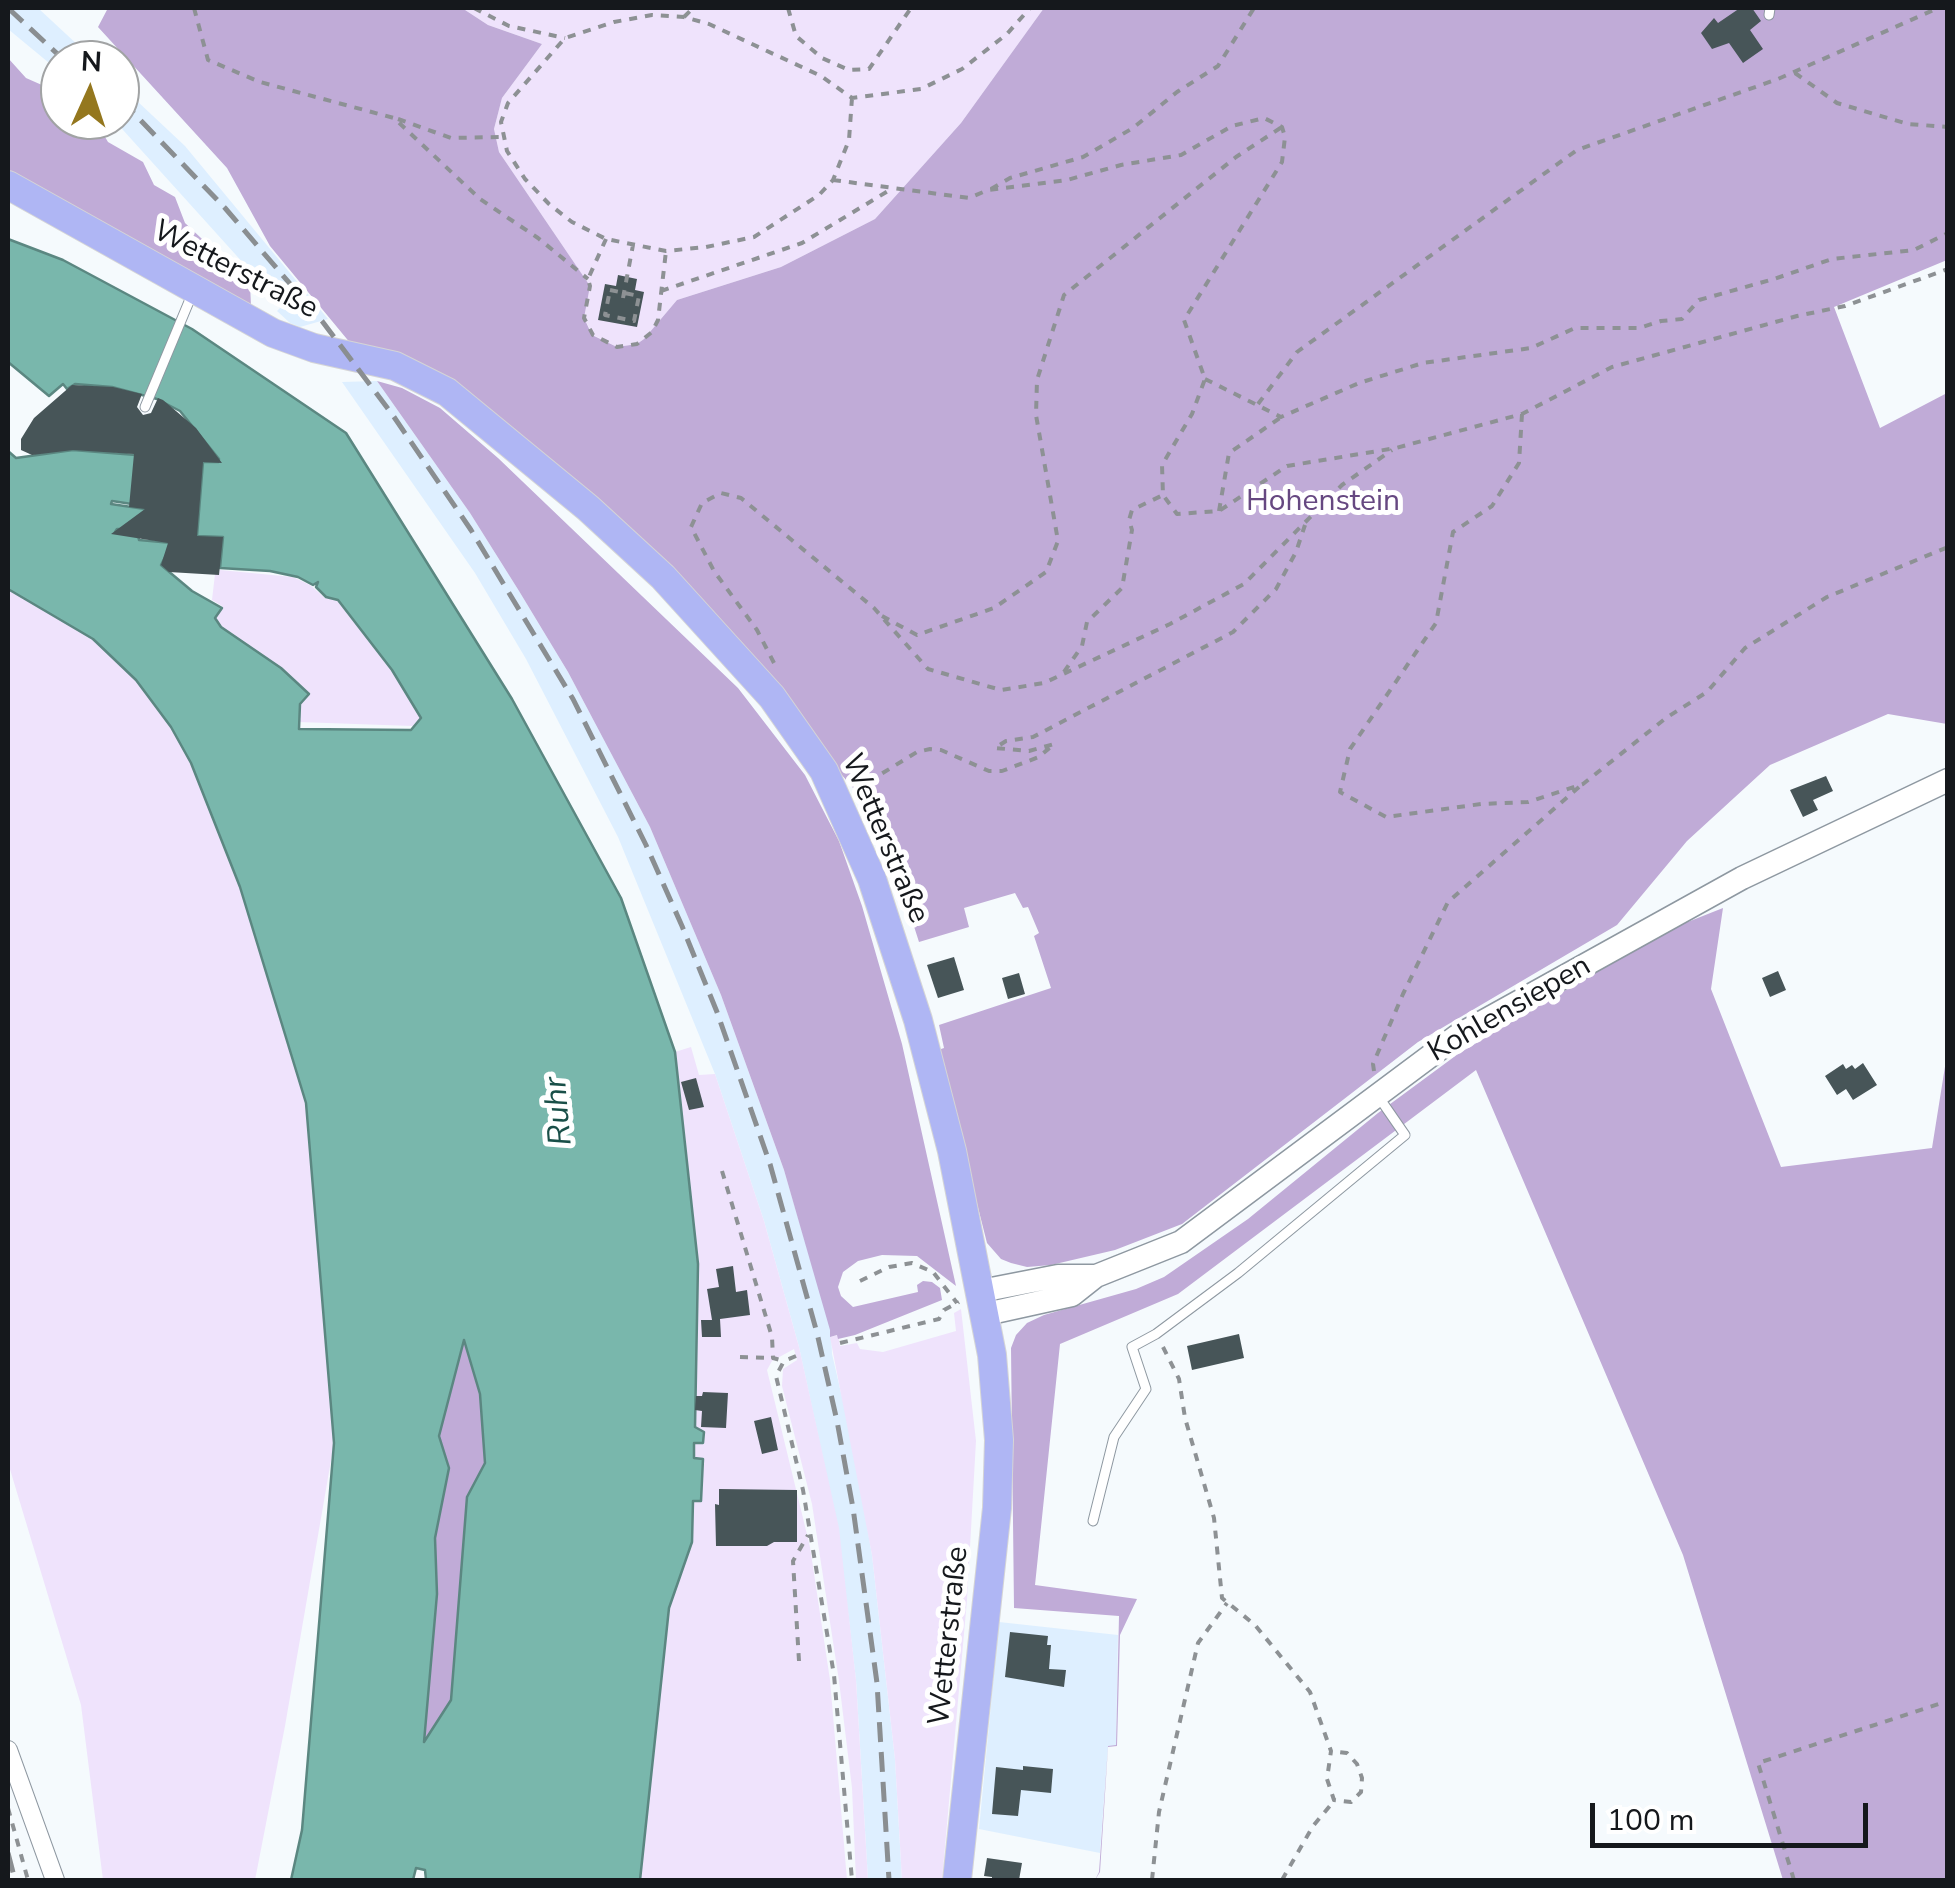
<!DOCTYPE html>
<html>
<head>
<meta charset="utf-8">
<style>
  body { margin:0 }
  #map { position:relative; width:1955px; height:1888px; overflow:hidden; background:#f5fafd; font-family:"Nunito Sans",sans-serif }
  canvas { display:block }
  .frame { position:absolute; inset:0; border:10px solid #15181c; pointer-events:none }
  .north { position:absolute; left:40px; top:40px; width:100px; height:100px; box-sizing:border-box; background:#fff; border:2px solid #a1a3a4; border-radius:50%; rotate:3deg; font-size:28px; font-weight:700; line-height:40px; text-align:center; color:#15181c }
  .north::after { content:''; display:block; margin:auto; width:35px; height:45px; background:#94771e; clip-path:polygon(50% 0,100% 100%,50% 72%,0 100%) }
  .scale { position:absolute; left:1590px; top:1803px; width:278px; height:45px; box-sizing:border-box; border:5px solid #15181c; border-top:0; padding-left:12px; font-size:30px; line-height:35px; white-space:nowrap; color:#15181c; -webkit-text-stroke:8px #fff; paint-order:stroke }
</style>
</head>
<body>
<div id="map">
<canvas width="1955" height="1888"></canvas>
<div class="frame"></div>
<div class="north">N</div>
<div class="scale">100 m</div>
</div>
<script>
const context = document.querySelector('canvas').getContext('2d');
context.lineJoin = 'round';
function fill(path, color) {
  context.fillStyle = color;
  context.fill(path, 'evenodd');
}
function toPath(rows) {
  const path = new Path2D();
  for (const r of rows) {
    path.moveTo(r[0], r[1]);
    for (let i = 2; i < r.length; i += 2) path.lineTo(r[i], r[i + 1]);
  }
  return path;
}
function trace(path, color, width, dash) {
  context.strokeStyle = color;
  context.lineWidth = width;
  context.lineCap = dash ? 'butt' : 'round';
  context.setLineDash(dash || []);
  context.stroke(path);
}
function drawText(font, color, halo, rows, align = 'center') {
  context.font = font + ' "Nunito Sans",sans-serif';
  context.lineWidth = 10;
  context.setLineDash([]);
  context.textBaseline = 'middle';
  context.strokeStyle = halo;
  context.fillStyle = color;
  for (const [text, x, y, turn = 0] of rows) {
    context.save();
    context.translate(x, y);
    context.rotate((+turn || 0) * Math.PI / 180);
    context.textAlign = isNaN(turn) ? turn : align;
    if (halo) context.strokeText(text, 0, 0);
    context.fillText(text, 0, 0);
    context.restore();
  }
}
fill(toPath([
  [8,8,38,8,94,60,60,60,60,72,8,29],
  [120,85,185,146,328,319,300,327,290,323,277,311,282,306,114,120,120,120],
  [377,381,470,513,519,591,568,672,650,827,721,995,784,1170,831,1330,832,1354,852,1440,872,1555,895,1759,902,1880,868,1880,856,1680,838,1528,799,1347,764,1221,715,1074,618,837,526,659,475,573,342,382],
  [999,1622,1118,1635,1116,1746,1108,1746,1100,1853,979,1829]
]), '#deefff');
fill(toPath([
  [462,8,1044,8,961,123,875,219,781,267,677,300,644,339,637,344,617,347,593,335,584,318,590,286,499,152,494,129,502,98,542,44,488,25],
  [220,570,293,577,310,585,325,598,330,596,336,598,403,685,421,718,413,726,298,722,300,704,308,694,281,668,221,627,215,618,222,606,212,600,215,574,219,574],
  [8,589,93,639,136,680,171,727,191,763,240,887,306,1103,334,1443,285,1726,255,1880,103,1880,81,1705,9,1466],
  [691,1047,699,1075,715,1074,764,1221,799,1347,839,1528,856,1680,868,1880,856,1880,852,1788,839,1681,812,1504,782,1386,783,1369,797,1360,794,1349,772,1361,767,1370,810,1547,830,1680,847,1880,640,1880,669,1608,692,1542,693,1500,701,1501,702,1459,694,1458,694,1443,703,1442,704,1432,695,1428,698,1264,675,1052],
  [961,1309,976,1441,967,1600,942,1880,902,1880,895,1759,872,1555,830,1337,838,1335,840,1346,857,1343,860,1349,883,1352,956,1331,954,1313]
]), '#efe3fc');
fill(toPath([
  [108,8,462,8,488,25,542,44,502,98,494,129,499,152,590,286,584,318,592,335,617,347,637,344,644,339,677,300,781,267,875,219,961,123,1044,8,1947,8,1947,260,1834,307,1880,428,1947,393,1947,724,1888,714,1770,765,1687,841,1617,925,1418,1042,1182,1224,1115,1250,1051,1265,1027,1267,1011,1263,1001,1259,987,1243,938,1050,944,1048,939,1025,1051,988,1034,936,1039,933,1028,907,1023,908,1015,893,964,908,969,927,919,942,887,842,867,804,622,522,351,344,270,246,227,168,98,27],
  [8,58,26,78,60,93,60,120,95,120,108,142,143,162,154,185,175,197,185,223,250,284,251,306,8,170],
  [377,381,402,388,440,408,498,458,738,688,805,775,839,841,862,906,902,1044,956,1286,917,1256,882,1255,858,1261,843,1272,838,1287,841,1296,853,1307,918,1292,917,1285,923,1281,932,1282,940,1288,942,1300,855,1335,838,1339,837,1335,830,1337,830,1330,784,1170,721,995,650,827,568,672,519,591,470,513],
  [1723,908,1711,989,1781,1167,1932,1148,1947,1054,1947,1880,1783,1880,1683,1555,1476,1070,1178,1294,1060,1344,1035,1585,1137,1599,1120,1635,1117,1746,1108,1747,1100,1872,1095,1880,1099,1872,1108,1746,1116,1745,1119,1616,1014,1608,1011,1348,1016,1335,1027,1323,1044,1315,1136,1289,1164,1277,1248,1219,1378,1113,1458,1054,1665,931],
  [464,1338,480,1394,485,1463,467,1497,451,1700,423,1744,437,1594,435,1538,449,1468,439,1436]
]), '#c0abd7');
const water = toPath([
  [8,239,63,260,192,329,346,433,512,699,621,898,675,1052,698,1264,695,1427,704,1432,703,1443,694,1443,694,1458,703,1459,701,1501,693,1501,692,1542,669,1608,640,1880,426,1880,425,1870,416,1868,413,1880,291,1880,302,1830,334,1443,306,1103,240,887,191,763,171,727,136,680,93,639,8,589,8,451,16,458,73,450,136,455,145,506,112,501,111,504,145,509,143,529,117,529,115,532,138,535,139,540,172,543,161,565,192,591,222,608,215,618,221,627,281,668,309,694,300,704,299,729,411,730,421,718,392,670,338,600,326,597,316,587,318,582,313,585,298,577,270,571,220,568,223,537,197,536,203,462,218,462,219,459,180,411,157,399,112,387,75,384,67,389,63,384,49,396,8,362,8,239],
  [464,1340,480,1394,485,1463,467,1497,451,1700,424,1742,437,1594,435,1538,449,1468,439,1436,464,1340]
]);
fill(water, '#79b7ac');
trace(water, '#5b8781', 2.5);
fill(toPath([
  [1740,8,1752,8,1761,21,1750,30,1763,49,1743,63,1729,43,1712,49,1701,33,1714,18,1718,23],
  [618,275,637,279,635,290,644,292,637,327,598,320,605,284,616,286],
  [72,385,113,387,142,394,137,407,143,415,151,413,158,398,163,400,196,428,222,463,203,462,197,536,223,537,219,575,169,572,161,565,168,543,111,534,145,509,129,507,134,454,73,450,32,455,21,450,21,439,34,418],
  [1826,776,1833,791,1813,800,1818,810,1803,817,1790,790],
  [954,957,964,990,938,998,927,965],
  [1778,971,1786,990,1770,997,1762,978],
  [1019,973,1025,994,1008,999,1002,978],
  [1863,1063,1877,1085,1853,1100,1846,1089,1837,1095,1825,1076,1843,1064,1846,1069,1852,1065,1855,1069],
  [696,1078,704,1107,689,1110,681,1082],
  [733,1266,736,1292,747,1290,750,1315,720,1319,721,1337,702,1337,701,1320,712,1320,707,1289,719,1287,716,1269],
  [1239,1334,1244,1358,1192,1370,1187,1346],
  [703,1392,728,1393,726,1428,701,1427,702,1411,695,1410,696,1396,702,1396],
  [771,1417,778,1450,762,1454,754,1421],
  [719,1489,797,1490,797,1542,774,1542,767,1546,716,1546,715,1504,719,1505],
  [1010,1632,1048,1636,1047,1645,1051,1645,1049,1669,1066,1670,1064,1687,1005,1677],
  [1023,1766,1053,1769,1051,1793,1021,1790,1018,1816,992,1814,996,1767,1023,1770],
  [987,1858,1022,1863,1019,1880,992,1880,992,1877,984,1876]
]), '#475558');
const service = toPath([
  [1769,15,1770,8],
  [145,407,193,292],
  [1093,1521,1114,1437,1146,1389,1132,1347,1156,1334,1238,1273,1405,1135,1378,1096]
]);
const minor = toPath([
  [8,1750,55,1880]
]);
const tertiary = toPath([
  [981,1291,1058,1276,1096,1276],
  [986,1314,1072,1295,1096,1276,1181,1242,1457,1036,1742,878,1948,780]
]);
const primary = toPath([
  [8,185,273,333,314,348,395,366,447,392,588,508,663,577,772,697,824,771,872,879,918,1020,952,1151,992,1355,999,1440,997,1508,957,1880]
]);
trace(service, '#8e98a1', 11);
trace(minor, '#8e98a1', 20);
trace(tertiary, '#8e98a1', 25);
trace(primary, '#d5d5d6', 30);
trace(toPath([
  [194,8,208,60,260,82,394,118,480,199,538,238,588,279],
  [474,8,509,26,565,38],
  [788,8,796,36,822,58,849,70,869,69,911,8],
  [684,17,693,8],
  [1795,73,1837,103,1908,124,1948,127],
  [852,98,849,140,833,180,819,195,754,237,706,247,666,251,606,239,572,222,549,204,525,179,507,151,501,122,508,103,565,38,614,22,652,15,684,17,709,24,821,76,852,98,921,89,962,69,1007,34,1030,8],
  [398,119,451,138,500,137],
  [833,180,969,198,988,190,1067,180,1121,165,1181,155,1232,126,1264,118,1282,127,1285,137,1282,162,1184,320,1205,379,1192,414,1162,465,1163,495,1177,514,1219,511,1287,466,1396,448,1522,414,1612,367,1797,316,1845,306,1948,269],
  [991,189,1010,178,1083,157,1133,128,1177,92,1218,66,1254,8],
  [606,239,588,279,590,286,584,318,593,335,617,347,637,344,652,332,658,320,666,251],
  [610,290,639,296,634,321,605,315,610,290],
  [661,291,802,243,893,188],
  [623,298,633,245],
  [1205,379,1281,417,1359,383,1423,363,1531,348,1575,328,1639,328,1661,321,1682,319,1699,300,1774,279,1832,259,1914,250,1948,233],
  [1258,404,1297,352,1577,150,1778,79,1938,8],
  [1522,414,1519,463,1492,506,1453,532,1436,623,1350,749,1340,792,1386,817,1481,804,1528,802,1583,784,1666,718,1707,692,1745,648,1827,597,1948,547],
  [1219,511,1229,453,1280,418],
  [882,616,917,635,994,608,1046,572,1058,541,1036,415,1037,380,1064,295,1236,157,1282,127],
  [774,663,757,630,714,571,691,527,702,503,721,493,741,498,874,608,928,669,1001,690,1044,683,1170,624,1244,584,1342,485,1392,450],
  [1064,672,1082,646,1087,622,1122,588,1132,530,1129,520,1132,510,1163,495],
  [855,790,917,752,930,749,941,750,989,771,1002,771,1039,757,1054,744,1029,751,995,748,1006,741,1033,737,1233,632,1276,589,1296,552,1305,525],
  [1374,1071,1373,1064,1403,994,1448,902,1579,787],
  [722,1171,772,1337,773,1358,784,1361],
  [860,1281,889,1267,912,1263,933,1272,957,1303],
  [840,1343,939,1319,944,1310,959,1302],
  [1163,1347,1179,1379,1185,1418,1214,1518,1222,1598,1255,1625,1310,1692,1331,1751,1327,1779,1334,1800,1351,1802,1361,1792,1362,1778,1357,1764,1347,1753,1331,1751],
  [796,1356,784,1361,776,1376,803,1490,834,1675,852,1880],
  [740,1357,773,1358],
  [799,1661,793,1561,808,1535],
  [8,1808,28,1880],
  [1152,1880,1159,1812,1198,1643,1227,1603],
  [1282,1880,1313,1826,1334,1801],
  [1794,1880,1758,1763,1948,1701]
]), '#8d9194', 4, [8, 8]);
trace(service, '#fff', 9);
trace(minor, '#fff', 18);
trace(tertiary, '#fff', 22);
trace(primary, '#afb6f4', 28);
trace(toPath([
  [8,8,64,60],
  [120,99,225,208,322,321,392,414,471,530,573,699,646,845,682,926,717,1012,770,1164,817,1333,837,1421,853,1508,877,1683,889,1880],
  [8,1853,15,1880]
]), '#8a8e91', 5, [20, 10]);
drawText('30px', '#15181c', '#fff', [
  ["Wetterstraße",235,271,27],
  ["Wetterstraße",884,839,67],
  ["Kohlensiepen",1510,1010,-30],
  ["Wetterstraße",950,1636,-84]
]);
drawText('30px', '#664881', '#fff', [
  ["Hohenstein",1323,503]
]);
drawText('italic 32px', '#194f48', '#fff', [
  ["Ruhr",560,1111,-95]
]);
</script>
</body>
</html>
